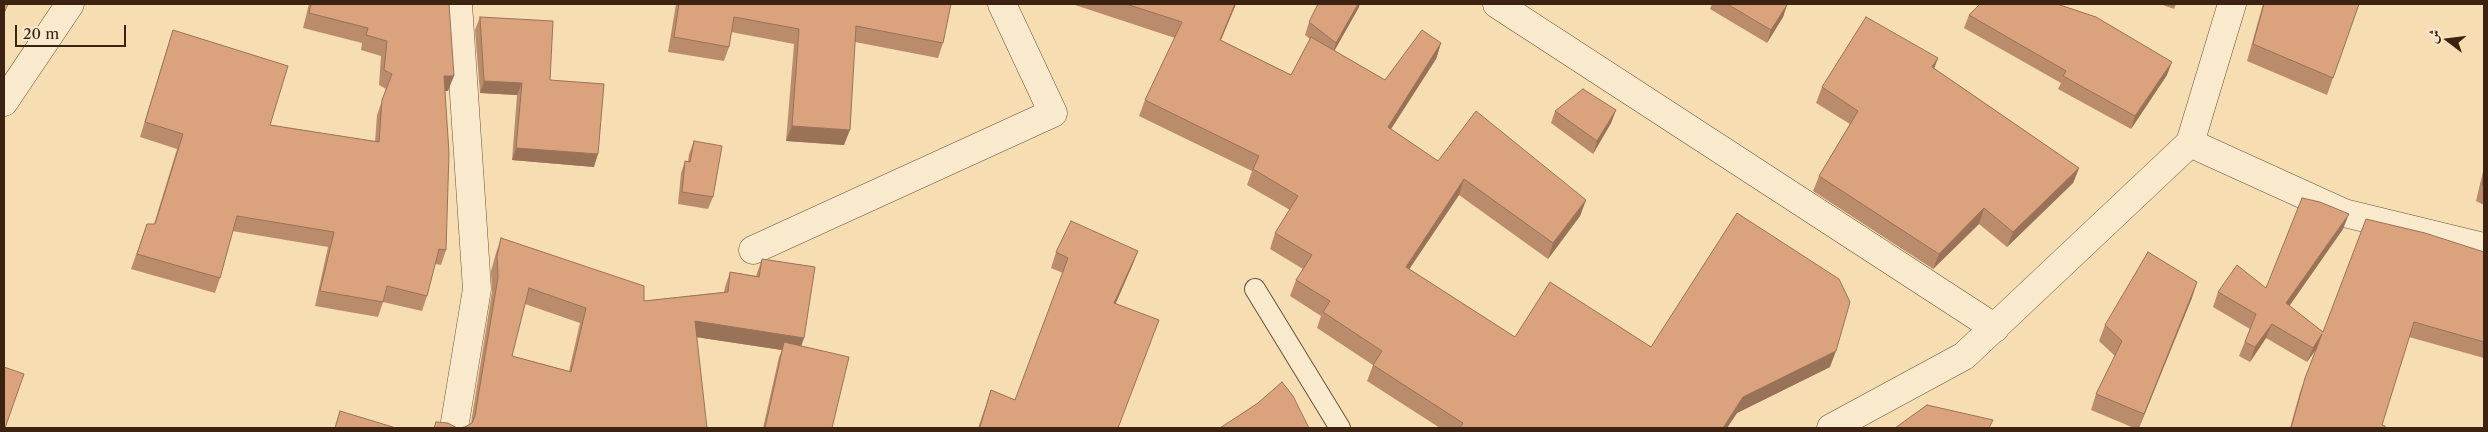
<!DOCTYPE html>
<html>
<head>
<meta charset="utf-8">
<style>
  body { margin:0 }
  #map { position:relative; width:2488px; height:432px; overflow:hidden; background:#f6deb2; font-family:"Libre Caslon Text",Amiri,serif }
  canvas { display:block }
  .frame { position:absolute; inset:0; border:5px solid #3b2211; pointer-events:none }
  .north { position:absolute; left:2423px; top:15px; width:50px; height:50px; -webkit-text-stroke:4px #f9eacd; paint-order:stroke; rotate:285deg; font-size:14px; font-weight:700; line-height:20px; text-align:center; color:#3b2211 }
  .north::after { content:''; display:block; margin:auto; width:18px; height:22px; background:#3b2211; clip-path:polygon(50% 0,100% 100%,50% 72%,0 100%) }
  .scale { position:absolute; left:15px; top:25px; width:111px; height:22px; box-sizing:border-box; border:2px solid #3b2211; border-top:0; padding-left:6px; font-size:15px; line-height:18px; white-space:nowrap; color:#3b2211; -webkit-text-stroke:4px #f9eacd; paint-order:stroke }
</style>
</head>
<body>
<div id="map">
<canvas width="2488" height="432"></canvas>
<div class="frame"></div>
<div class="north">ش</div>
<div class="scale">20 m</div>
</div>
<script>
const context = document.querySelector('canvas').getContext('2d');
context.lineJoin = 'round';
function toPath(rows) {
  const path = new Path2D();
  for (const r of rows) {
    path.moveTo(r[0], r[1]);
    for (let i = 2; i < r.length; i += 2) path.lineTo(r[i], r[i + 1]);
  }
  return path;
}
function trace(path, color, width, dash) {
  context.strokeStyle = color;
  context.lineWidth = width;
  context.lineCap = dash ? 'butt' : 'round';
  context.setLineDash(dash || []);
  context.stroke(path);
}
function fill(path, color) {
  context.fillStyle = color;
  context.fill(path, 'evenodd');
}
const service = toPath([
  [1255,289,1340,428]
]);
const minor = toPath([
  [1497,4,1995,328],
  [4,102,70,4],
  [2190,143,2344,213,2484,247],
  [753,250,1053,113,1002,4],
  [454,428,477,289,458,4],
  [1831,428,1964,356,2190,143,2232,4]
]);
trace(service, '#6a5139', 22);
trace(minor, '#6a5139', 29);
trace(service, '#f9eacd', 20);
trace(minor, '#f9eacd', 28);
fill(toPath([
  [309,4,449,4,448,91,445,91,446,250,441,265,435,264,427,296,422,311,383,302,378,317,315,306,328,247,232,231,220,278,215,293,131,269,147,224,154,224,177,149,140,137,168,45,173,30,270,125,375,142,377,115,386,89,379,85,381,56,361,50,362,43,303,28],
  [676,4,951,4,943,43,938,58,855,42,844,145,786,141,794,44,731,32,729,47,724,61,668,52],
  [1072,4,1236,4,1221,40,1291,75,1310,39,1305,35,1309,22,1359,7,1334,51,1385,80,1441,43,1436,59,1391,129,1438,161,1586,200,1580,216,1548,259,1459,195,1409,269,1515,337,1651,347,1830,367,1737,413,1727,428,1440,428,1367,381,1373,365,1317,328,1321,316,1290,296,1296,280,1303,269,1270,249,1275,233,1290,210,1247,185,1252,171,1139,116,1145,100,1175,38],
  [1712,4,1786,4,1787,5,1783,17,1767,43,1710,9],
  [2160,4,2176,4,2174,9],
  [2263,4,2359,4,2327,95,2247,61],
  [1969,15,2167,75,2131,129,2058,89,2061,83,1964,28],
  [480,17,550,80,594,167,512,160,517,95,480,93,475,30],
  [1938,58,1934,68,2079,168,2073,183,2007,247,1979,224,1933,269,1813,191,1819,176,1850,124,1816,103,1822,87],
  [1616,110,1611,123,1593,154,1551,123,1555,111],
  [694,141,713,197,708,209,678,204,681,173,685,161,688,161,689,154],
  [2484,167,2484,205,2476,201],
  [2343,229,2289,306,2323,332,2484,252,2484,358,2409,337,2382,425,2385,428,2290,428,2300,392,2316,350,2307,362,2266,338,2250,362,2239,356,2250,329,2213,307,2218,292,2266,288],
  [501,238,644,301,724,292,725,287,730,272,756,276,762,259,801,346,832,428,763,428,779,357,782,350,696,337,465,427,471,423,492,292,491,271,496,253],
  [525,304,580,323,569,371,512,356],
  [1138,251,1132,266,1116,303,1118,428,978,428,991,390,1015,400,1063,273,1051,268,1056,252],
  [2197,282,2139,428,2134,428,2091,410,2096,394,2115,356,2099,341,2105,325]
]), '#bb8c6c');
fill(toPath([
  [1235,4,1236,4,1214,56,1220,40],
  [1358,4,1360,4,1359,7,1332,55,1336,43],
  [1787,5,1783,17,1767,43,1771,30],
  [1441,43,1436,59,1382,143,1388,127],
  [1938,58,1932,74,1932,67],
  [2172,62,2167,75,2131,129,2135,116],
  [444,76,454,76,448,91,439,91],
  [484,81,522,83,517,95,480,93],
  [1616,110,1611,123,1593,154,1597,141],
  [792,126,850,130,844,145,786,141],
  [516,148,598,154,594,167,512,160],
  [2079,168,2073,183,2007,247,2013,232],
  [1464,179,1459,195,1400,283,1406,267],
  [1586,200,1580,216,1548,259,1553,243],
  [1984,208,1979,224,1933,269,1939,254],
  [2349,214,2343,229,2281,318,2286,303],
  [1138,251,1132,266,1109,318,1114,303],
  [2197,282,2192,298,2139,428,2144,414],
  [695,321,804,338,799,353,784,342,782,350,689,336],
  [2272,324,2266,338,2250,362,2255,347],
  [2322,334,2316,349,2307,362,2313,348],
  [1836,351,1830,367,1737,413,1727,428,1723,428,1743,397]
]), '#997258');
const building = toPath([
  [4,4,8,4,4,13,4,4],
  [311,4,449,4,454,76,444,76,449,153,446,250,439,249,427,296,387,286,383,302,320,291,334,232,237,216,220,278,137,254,147,224,155,224,183,134,145,122,173,30,288,66,270,125,379,142,382,100,392,74,384,70,387,41,366,35,368,28,309,13,311,4],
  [679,4,951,4,943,43,856,26,850,130,792,126,799,29,734,17,729,47,674,37,679,4],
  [1126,4,1235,4,1220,40,1291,75,1311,37,1385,80,1422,30,1441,43,1388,127,1438,161,1476,111,1586,200,1553,243,1464,179,1406,267,1515,337,1550,282,1651,347,1737,213,1839,279,1850,302,1836,351,1743,397,1723,428,1460,428,1463,423,1373,365,1382,351,1323,312,1330,301,1296,280,1312,255,1275,233,1298,196,1253,169,1259,156,1145,100,1182,22,1126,4],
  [1318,4,1358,4,1336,43,1309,22,1318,4],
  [1727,4,1786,4,1787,5,1771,30,1727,4],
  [1980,4,2057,4,2096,17,2172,62,2135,116,2063,76,2066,71,1969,15,1980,4],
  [2264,4,2359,4,2333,78,2253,44,2264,4],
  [480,17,553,21,550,80,604,84,598,154,516,148,522,83,484,81,480,17],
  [1866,17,1938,58,1932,67,2079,168,2013,232,1984,208,1939,254,1819,176,1858,111,1822,87,1866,17],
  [1583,89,1616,110,1597,141,1555,111,1583,89],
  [694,141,722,146,713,197,682,192,685,161,690,162,694,141],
  [2484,176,2484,185,2482,184,2484,176],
  [2302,198,2320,202,2349,214,2286,303,2323,332,2366,219,2425,233,2484,252,2484,342,2414,322,2382,425,2385,426,2385,428,2291,428,2305,378,2322,334,2313,348,2272,324,2255,347,2245,342,2256,314,2218,292,2237,265,2266,288,2302,198],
  [1071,221,1138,251,1114,303,1159,320,1118,428,980,428,980,427,991,390,1015,400,1068,258,1056,252,1071,221],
  [501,238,644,286,644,301,728,292,730,272,759,277,762,259,815,267,804,338,695,321,707,428,459,428,465,427,472,423,475,416,498,277,497,256,501,238],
  [529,288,586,308,571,372,512,356,529,288],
  [2148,252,2197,282,2144,414,2096,394,2122,341,2105,325,2148,252],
  [784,342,849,357,832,428,765,428,784,342],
  [4,367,24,374,5,428,4,428,4,367],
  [1282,382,1293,396,1309,428,1220,428,1258,403,1282,382],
  [1927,405,1993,420,1989,428,1895,428,1927,405],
  [340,411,396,428,335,428,340,411],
  [436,422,448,423,457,428,434,428,436,422]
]);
fill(building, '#daa37d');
trace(building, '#997258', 1);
</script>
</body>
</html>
